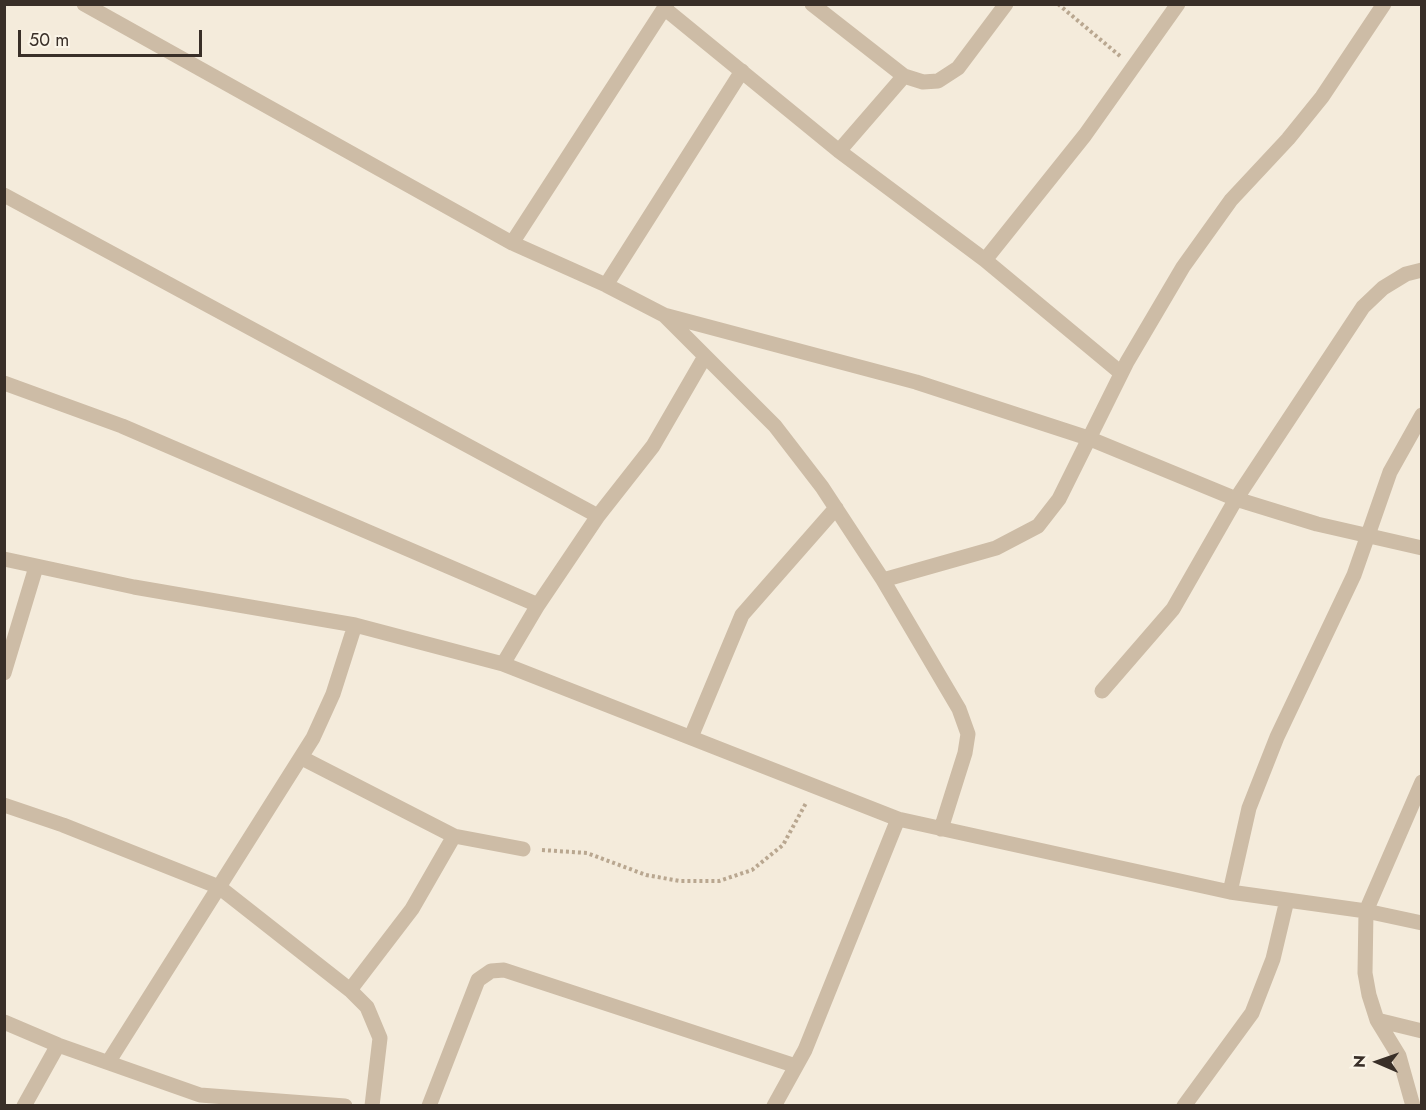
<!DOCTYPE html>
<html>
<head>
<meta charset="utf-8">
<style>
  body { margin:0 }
  #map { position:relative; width:1426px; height:1110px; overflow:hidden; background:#f4ebdb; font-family:Jost,sans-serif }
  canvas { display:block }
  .frame { position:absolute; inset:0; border:6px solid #392f28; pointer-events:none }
  .north { position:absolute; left:1348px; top:1032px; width:60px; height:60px; -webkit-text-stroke:4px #fbf5e8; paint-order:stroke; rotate:272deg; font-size:16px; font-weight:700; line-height:24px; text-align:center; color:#392f28 }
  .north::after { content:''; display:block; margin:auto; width:21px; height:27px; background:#392f28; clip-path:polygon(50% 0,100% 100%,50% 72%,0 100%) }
  .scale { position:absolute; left:18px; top:30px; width:184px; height:27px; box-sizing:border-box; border:3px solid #392f28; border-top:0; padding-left:8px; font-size:18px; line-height:21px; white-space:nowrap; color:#392f28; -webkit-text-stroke:4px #fbf5e8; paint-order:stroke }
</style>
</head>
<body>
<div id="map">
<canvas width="1426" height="1110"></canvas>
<div class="frame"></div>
<div class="north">N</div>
<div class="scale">50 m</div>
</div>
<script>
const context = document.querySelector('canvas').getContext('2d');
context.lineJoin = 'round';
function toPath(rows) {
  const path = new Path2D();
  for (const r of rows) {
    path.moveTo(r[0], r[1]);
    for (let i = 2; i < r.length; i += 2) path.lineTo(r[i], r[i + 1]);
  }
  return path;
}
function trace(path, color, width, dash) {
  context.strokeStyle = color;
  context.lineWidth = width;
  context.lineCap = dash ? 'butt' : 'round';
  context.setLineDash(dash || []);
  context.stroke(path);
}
trace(toPath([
  [1058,4,1120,56],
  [542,850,587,853,646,875,680,881,719,881,752,870,783,845,806,803]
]), '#b9a790', 4, [3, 3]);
trace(toPath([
  [84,4,512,243,606,285,664,315,916,382,1088,438,1236,499,1317,524,1422,548],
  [812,4,904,76,923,82,938,81,958,68,1006,4],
  [664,8,839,151,985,260,1121,373],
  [839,151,904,76],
  [4,195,598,516],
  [512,243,667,4],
  [985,260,1085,135,1178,4],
  [606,285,742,71],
  [664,315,775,426,822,487,883,580,959,709,968,734,965,753,941,829],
  [4,383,122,426,538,605],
  [4,559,134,587,355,625,503,664,898,819,1230,892,1366,911,1422,923],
  [883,580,996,548,1038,526,1059,499,1127,362,1183,267,1231,200,1288,139,1322,97,1384,4],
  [503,664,538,605,598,516,653,446,704,358],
  [4,673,36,567],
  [1102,691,1173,609,1236,499,1363,307,1383,288,1406,274,1422,270],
  [691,737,742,615,836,508],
  [302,758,454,836,523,849],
  [4,805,63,825,219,887,350,990,367,1007,380,1038,372,1106],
  [1230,892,1249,808,1277,737,1354,575,1390,472,1422,415],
  [350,990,412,909,454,836],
  [1377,1020,1422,1031],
  [4,1022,58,1045,200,1095,345,1106],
  [109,1061,313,738,333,694,355,625],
  [24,1106,58,1045],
  [429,1106,478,980,491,971,504,970,796,1066],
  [774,1106,805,1050,898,819],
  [1184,1106,1252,1013,1273,959,1287,900],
  [1413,1106,1399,1056,1377,1020,1369,995,1365,973,1366,911,1422,782]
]), '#cdbca6', 15);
</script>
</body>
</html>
